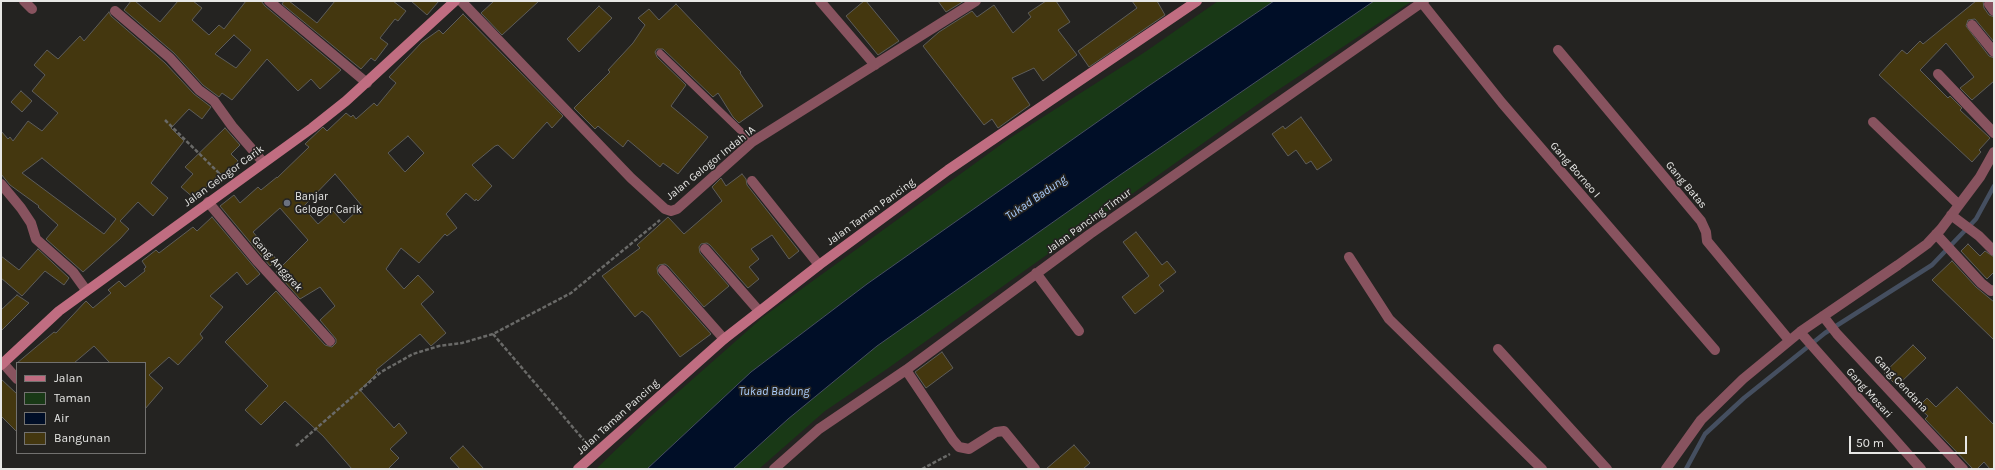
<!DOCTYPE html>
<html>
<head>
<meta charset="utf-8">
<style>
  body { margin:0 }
  #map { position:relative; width:1995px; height:470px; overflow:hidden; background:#242321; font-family:Karla,sans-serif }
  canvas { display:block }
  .frame { position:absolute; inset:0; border:2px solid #e7e7e5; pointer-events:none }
  .legend { position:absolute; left:16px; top:362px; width:130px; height:92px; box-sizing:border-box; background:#242321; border:1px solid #72716f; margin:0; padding:5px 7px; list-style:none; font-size:12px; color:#e7e7e5 }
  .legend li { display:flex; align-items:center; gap:8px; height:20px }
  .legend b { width:20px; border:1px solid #72716f }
  .scale { position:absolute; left:1849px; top:436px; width:118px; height:18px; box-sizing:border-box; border:2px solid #e7e7e5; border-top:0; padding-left:5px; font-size:12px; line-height:14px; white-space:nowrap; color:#e7e7e5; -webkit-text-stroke:3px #242321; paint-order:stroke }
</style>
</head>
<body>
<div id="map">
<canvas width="1995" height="470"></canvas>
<div class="frame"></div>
<ul class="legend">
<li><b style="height:5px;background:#c06d81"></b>Jalan</li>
<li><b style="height:11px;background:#193916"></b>Taman</li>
<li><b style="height:11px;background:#000e27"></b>Air</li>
<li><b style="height:11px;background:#44370f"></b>Bangunan</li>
</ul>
<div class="scale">50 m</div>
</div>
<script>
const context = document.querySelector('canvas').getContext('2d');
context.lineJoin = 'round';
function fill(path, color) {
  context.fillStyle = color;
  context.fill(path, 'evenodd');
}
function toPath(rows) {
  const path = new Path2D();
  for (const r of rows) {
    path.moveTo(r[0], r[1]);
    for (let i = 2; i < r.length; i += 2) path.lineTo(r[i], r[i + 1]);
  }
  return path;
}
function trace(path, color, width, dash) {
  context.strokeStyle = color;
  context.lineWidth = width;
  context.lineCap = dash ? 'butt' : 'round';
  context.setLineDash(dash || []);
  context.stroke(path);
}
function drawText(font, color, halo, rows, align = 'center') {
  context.font = font + ' Karla,sans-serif';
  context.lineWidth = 3.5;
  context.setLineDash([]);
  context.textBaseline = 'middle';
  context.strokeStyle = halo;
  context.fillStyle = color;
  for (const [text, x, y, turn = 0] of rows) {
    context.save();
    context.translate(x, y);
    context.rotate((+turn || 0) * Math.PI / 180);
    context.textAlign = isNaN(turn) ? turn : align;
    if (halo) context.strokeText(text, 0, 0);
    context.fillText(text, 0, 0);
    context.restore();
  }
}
fill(toPath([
  [1218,1,1274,1,1147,87,867,284,751,372,647,469,596,469,651,416,763,317,1010,138,1145,52],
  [1374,1,1412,1,1272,94,887,369,825,411,759,469,733,469,788,419,877,346,1120,175]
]), '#193916');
const water = toPath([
  [1274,1,1374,1,1120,175,877,346,788,419,733,469,647,469,751,372,867,284,1147,87,1274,1]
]);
fill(water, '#000e27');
trace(water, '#454f60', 1);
trace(toPath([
  [1686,469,1705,434,1744,398,1825,333,1932,265,1976,219,1994,186]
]), '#454f60', 4.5);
const building = toPath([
  [131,1,135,1,160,22,178,1,193,1,202,8,192,20,209,35,219,25,224,29,246,1,261,1,265,6,341,70,320,89,311,79,298,91,267,59,232,100,222,93,219,97,203,85,174,53,124,10,131,1],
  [234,35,251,50,236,68,215,54,234,35],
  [284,1,289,1,317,23,335,1,393,1,406,11,398,21,395,19,380,38,388,44,375,61,371,58,361,69,282,4,284,1],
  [411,1,439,1,427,15,411,1],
  [494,1,539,1,502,35,481,13,494,1],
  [864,1,866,1,899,41,878,55,846,16,864,1],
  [938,1,964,1,946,12,938,1],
  [1046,1,1056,1,1070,22,1058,30,1077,55,1043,81,1034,68,1012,78,1030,105,998,128,992,119,984,125,923,46,939,32,972,11,977,17,994,5,1013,33,1031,17,1028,13,1046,1],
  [1132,1,1157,1,1165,15,1089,67,1078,51,1137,8,1132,1],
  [1976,1,1983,1,1984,8,1989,15,1994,17,1994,42,1975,19,1968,20,1966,26,1989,56,1994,58,1994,81,1972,100,1960,88,1974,77,1946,43,1920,70,1948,98,1950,96,1962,108,1960,110,1990,138,1979,150,1981,152,1972,162,1879,75,1902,50,1907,54,1920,41,1923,44,1976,1],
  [676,4,741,72,740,73,763,106,739,123,733,117,718,93,713,97,663,49,657,49,655,52,657,57,686,85,671,106,708,137,678,174,663,163,660,167,628,140,623,147,598,126,595,129,574,108,610,72,608,70,633,43,645,25,638,18,649,9,659,20,676,4],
  [599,6,612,18,579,52,567,39,599,6],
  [109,12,111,16,165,63,194,94,211,107,202,119,189,109,171,128,184,141,151,183,168,198,153,216,138,202,120,221,129,229,120,239,83,272,46,239,58,225,38,207,39,206,10,185,1,174,1,131,8,139,10,137,13,141,28,121,42,131,58,113,32,91,45,75,34,65,47,50,58,59,80,36,84,41,109,12],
  [42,158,116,219,104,234,22,173,42,158],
  [463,14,563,116,552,128,547,122,513,159,498,145,495,146,472,165,492,186,478,201,476,199,475,201,466,193,446,214,457,228,447,236,445,234,419,263,401,248,386,269,404,289,418,275,434,292,421,304,446,333,431,346,420,334,376,370,378,372,360,390,394,428,399,423,407,433,390,449,399,458,388,469,352,469,323,436,285,401,261,425,245,410,268,386,225,342,276,291,325,345,332,347,336,343,336,339,320,320,335,306,320,287,300,299,276,272,308,240,280,208,253,232,277,260,270,266,220,206,234,195,240,203,258,187,261,190,277,177,277,178,309,147,305,144,323,127,327,131,346,113,351,117,353,115,356,119,374,103,377,106,396,83,389,77,422,42,439,30,443,34,463,14],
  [408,136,424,153,405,172,388,153,408,136],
  [335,174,362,206,344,223,333,211,318,224,303,207,335,174],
  [21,91,32,101,22,112,11,102,21,91],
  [1301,117,1332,160,1317,170,1311,161,1306,164,1296,150,1288,156,1272,134,1283,126,1285,129,1301,117],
  [225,128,240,145,231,154,238,161,223,176,220,173,195,199,181,187,193,174,185,167,225,128],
  [742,174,746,179,747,185,799,251,789,259,772,235,751,249,759,259,749,267,759,279,748,288,710,245,707,243,701,244,699,247,700,253,729,286,704,307,668,266,665,264,659,265,657,268,658,274,711,334,680,357,649,317,642,311,635,317,602,276,640,248,637,245,668,217,684,234,722,201,712,187,721,178,726,186,742,174],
  [212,217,260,274,247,285,237,272,210,296,223,307,200,334,203,338,178,365,169,357,149,375,163,388,145,409,145,363,110,363,94,346,74,363,17,363,54,332,56,333,86,301,93,308,111,293,108,290,119,281,125,287,145,271,144,269,146,267,142,261,156,250,159,253,193,227,197,231,212,217],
  [1136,232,1162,265,1167,261,1176,272,1159,285,1164,291,1135,314,1122,297,1149,276,1123,242,1136,232],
  [1968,244,1980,256,1985,251,1994,257,1994,272,1987,279,1961,251,1968,244],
  [38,249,69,278,64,285,45,271,22,296,1,278,1,256,19,270,38,249],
  [1952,261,1976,287,1994,302,1994,340,1932,280,1952,261],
  [17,295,29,303,1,331,1,310,17,295],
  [1913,345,1926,358,1897,386,1884,373,1913,345],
  [942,352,953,368,926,388,915,372,942,352],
  [1,379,17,394,17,432,1,416,1,379],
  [1957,387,1994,425,1994,469,1990,469,1984,462,1977,469,1973,469,1925,419,1928,416,1918,407,1927,398,1936,407,1957,387],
  [1074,445,1090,463,1083,469,1046,469,1074,445],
  [463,446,484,469,460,469,450,458,463,446]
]);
fill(building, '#44370f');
trace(building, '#5e5d5a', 1);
trace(toPath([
  [165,120,224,178],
  [493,334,588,445],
  [296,446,381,372,413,354,439,346,462,343,493,334,571,293,660,220],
  [922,469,950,454]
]), '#6a6a68', 2.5, [4, 2]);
trace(toPath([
  [660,53,752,142]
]), '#88535f', 7);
trace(toPath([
  [24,1,32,9],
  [269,1,367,83],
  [461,1,631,178,665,209,671,211,677,209,752,142,976,1],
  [820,1,875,65],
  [1422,3,1502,103,1715,350],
  [1989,4,1994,11],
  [115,11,170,58,199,90,214,101,232,126,263,162],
  [1972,25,1994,52],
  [1558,50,1701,221,1706,232,1707,241,1789,340],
  [1938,74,1994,133],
  [1873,122,1959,205],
  [752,181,819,265],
  [1,184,21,208,31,223,36,239,73,272,86,290],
  [208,202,258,262,330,341],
  [1951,215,1979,236,1994,251],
  [1936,234,1981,283,1991,291,1994,290],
  [705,249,759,311],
  [1349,257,1389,319,1542,469],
  [663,270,724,339],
  [1036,273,1079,331],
  [1823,316,1837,334,1963,469],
  [1800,332,1921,469],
  [1498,349,1607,469],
  [3,363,17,379],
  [906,370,953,440,959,447,969,449,996,432,1004,431,1035,469],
  [774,469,819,429,906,370,1090,234,1424,1],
  [1666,469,1701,420,1743,379,1800,332,1898,265,1927,244,1941,229,1980,177,1994,152]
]), '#88535f', 10);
trace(toPath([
  [1,365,59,311,312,128,346,101,455,1],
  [578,469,724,339,819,265,948,170,1197,1]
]), '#c06d81', 10);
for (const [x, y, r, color] of [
  [287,203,4,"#6b7280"]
]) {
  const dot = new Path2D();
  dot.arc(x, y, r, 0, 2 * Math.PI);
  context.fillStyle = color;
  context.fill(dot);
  trace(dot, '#242321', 1.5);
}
drawText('11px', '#e7e7e5', '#242321', [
  ["Jalan Gelogor Indah IA",711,163,-39],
  ["Gang Borneo I",1575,170,49],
  ["Jalan Gelogor Carik",224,176,-36],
  ["Gang Batas",1686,185,50],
  ["Jalan Taman Pancing",871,212,-36],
  ["Jalan Pancing Timur",1089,221,-36],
  ["Gang Anggrek",277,264,48],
  ["Gang Cendana",1901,384,47],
  ["Gang Mesari",1869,393,48],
  ["Jalan Taman Pancing",618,417,-42]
]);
drawText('11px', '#e7e7e5', '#242321', [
  ["Banjar",295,197],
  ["Gelogor Carik",295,210]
], 'left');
drawText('italic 12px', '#abcefe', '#242321', [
  ["Tukad Badung",1036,198,-34],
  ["Tukad Badung",774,392]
]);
</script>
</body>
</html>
